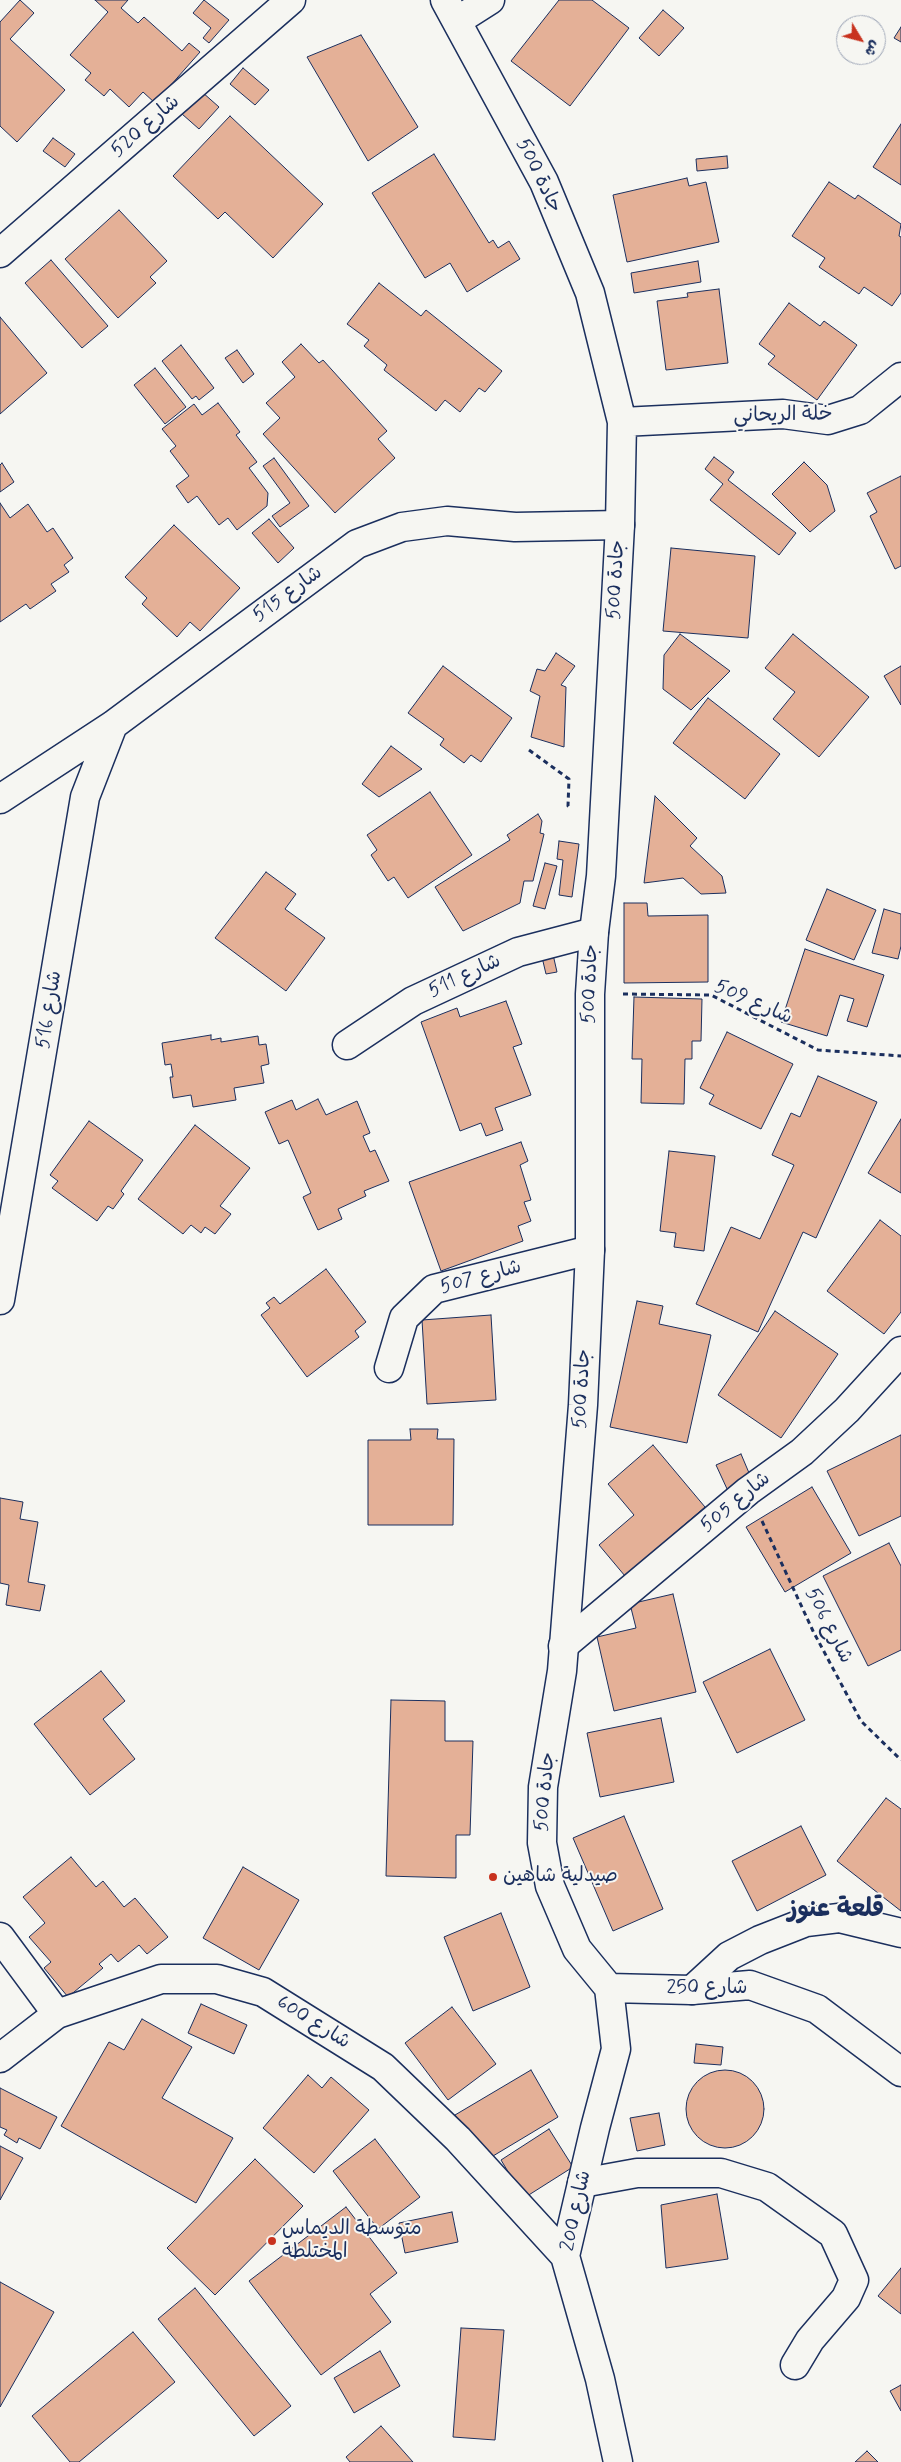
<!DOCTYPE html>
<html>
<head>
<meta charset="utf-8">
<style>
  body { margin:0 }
  #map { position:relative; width:901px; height:2462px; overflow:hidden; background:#f6f6f2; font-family:Mynerve,"Playpen Sans Arabic",sans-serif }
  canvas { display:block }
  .north { position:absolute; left:836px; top:15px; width:50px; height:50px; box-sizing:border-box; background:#f6f6f2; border:1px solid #9ea6b7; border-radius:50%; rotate:127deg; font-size:14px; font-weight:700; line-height:20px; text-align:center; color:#1b2f5e }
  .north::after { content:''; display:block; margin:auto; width:18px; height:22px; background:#c8321e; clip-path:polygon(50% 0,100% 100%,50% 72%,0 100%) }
</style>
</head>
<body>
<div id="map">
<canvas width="901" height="2462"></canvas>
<div class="north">ش</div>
</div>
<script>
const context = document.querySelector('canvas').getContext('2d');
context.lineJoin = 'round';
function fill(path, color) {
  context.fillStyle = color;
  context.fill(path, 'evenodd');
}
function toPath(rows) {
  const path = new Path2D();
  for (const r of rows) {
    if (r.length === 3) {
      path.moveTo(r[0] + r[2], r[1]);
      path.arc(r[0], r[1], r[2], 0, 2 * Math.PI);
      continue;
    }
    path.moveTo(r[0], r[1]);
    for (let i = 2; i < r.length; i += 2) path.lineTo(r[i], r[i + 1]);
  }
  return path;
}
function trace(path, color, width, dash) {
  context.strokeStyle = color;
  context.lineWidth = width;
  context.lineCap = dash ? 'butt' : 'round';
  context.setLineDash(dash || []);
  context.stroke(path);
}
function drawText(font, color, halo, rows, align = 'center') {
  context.font = font + ' Mynerve,"Playpen Sans Arabic",sans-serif';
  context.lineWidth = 4;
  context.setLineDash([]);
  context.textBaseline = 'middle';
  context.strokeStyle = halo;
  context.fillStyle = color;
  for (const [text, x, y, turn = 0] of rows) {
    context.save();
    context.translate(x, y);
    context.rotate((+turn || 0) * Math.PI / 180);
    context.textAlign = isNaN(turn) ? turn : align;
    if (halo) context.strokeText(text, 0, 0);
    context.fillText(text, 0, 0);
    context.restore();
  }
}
const building = toPath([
  [20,0,34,13,10,39,65,90,17,142,0,126,0,22,20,0],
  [95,0,128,0,121,8,138,23,144,17,182,51,189,43,200,52,155,103,143,92,129,107,110,89,104,96,85,80,91,73,70,55,108,12,95,0],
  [204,0,229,20,209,43,203,38,211,28,193,13,204,0],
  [559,0,592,0,629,28,570,106,511,61,559,0],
  [663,10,684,28,659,56,639,38,663,10],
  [901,27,901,42,894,38,901,27],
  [361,35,418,127,368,161,307,57,361,35],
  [243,68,269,90,255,105,230,84,243,68],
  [202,92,219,107,199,129,182,114,202,92],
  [230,116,323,204,273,258,225,212,218,219,173,176,230,116],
  [901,124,901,185,873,167,901,124],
  [53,138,75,154,65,167,43,151,53,138],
  [434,154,489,243,493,240,498,248,509,241,520,259,467,292,450,263,425,278,372,193,434,154],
  [727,156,728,168,697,171,696,159,727,156],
  [687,178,689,186,706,182,719,242,627,262,613,195,687,178],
  [829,182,855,199,858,195,901,224,899,236,901,237,901,293,892,306,864,287,859,294,819,267,825,258,792,236,829,182],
  [119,210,167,261,150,277,156,283,118,318,65,259,119,210],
  [51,260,108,326,82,348,25,283,51,260],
  [698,261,701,282,634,293,631,273,698,261],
  [379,283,421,316,426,310,502,371,485,392,479,388,460,412,445,400,436,411,384,370,387,365,364,346,369,340,347,324,379,283],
  [719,289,728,363,666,370,657,301,688,297,687,293,719,289],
  [789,303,820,326,824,321,857,345,817,400,768,364,775,356,759,344,789,303],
  [0,317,47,373,0,414,0,317],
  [301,344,319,363,323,360,387,431,378,439,395,458,335,513,263,434,280,418,266,403,295,377,282,362,301,344],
  [181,345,214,388,199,400,196,396,192,399,162,361,181,345],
  [237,350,254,374,243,383,225,358,237,350],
  [155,368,186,407,165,424,134,385,155,368],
  [218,403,240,432,236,435,257,462,249,468,268,493,267,506,237,530,228,518,219,525,197,496,188,503,176,486,189,476,170,451,176,446,162,429,194,404,202,415,218,403],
  [714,457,734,472,728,480,796,533,779,555,710,500,723,484,705,469,714,457],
  [274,458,309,506,280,527,272,516,290,503,263,466,274,458],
  [804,462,827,485,835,511,810,532,772,494,804,462],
  [2,463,14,482,0,492,0,465,2,463],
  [901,476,901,566,895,569,870,516,877,512,867,493,901,476],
  [0,503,10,518,28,504,47,532,53,528,73,558,64,565,69,572,51,584,56,591,30,609,26,604,0,622,0,503],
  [269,519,294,548,278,563,252,533,269,519],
  [174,525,240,588,200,631,190,622,177,637,142,604,147,598,125,577,174,525],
  [671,548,755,556,748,638,663,631,671,548],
  [680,634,730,671,691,710,663,689,664,655,680,634],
  [793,634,869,697,819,757,773,719,795,692,765,668,793,634],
  [556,653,575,666,561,685,566,687,564,747,531,737,540,696,530,691,537,669,545,671,556,653],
  [443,666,512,718,481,762,471,755,464,763,440,745,444,739,408,713,443,666],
  [901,666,901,705,884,676,901,666],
  [708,698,780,754,745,799,673,743,708,698],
  [391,746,422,769,379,797,362,784,391,746],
  [430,792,472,855,408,898,394,877,388,881,371,855,377,850,367,835,430,792],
  [655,796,697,838,690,846,722,876,726,893,701,894,683,878,644,883,655,796],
  [538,814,542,821,540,833,544,834,533,881,524,881,520,903,463,931,435,887,510,840,507,835,538,814],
  [559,841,579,844,572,897,559,895,563,860,557,859,559,841],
  [545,863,557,866,545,909,533,906,545,863],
  [266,872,296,894,285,909,325,938,286,991,215,938,266,872],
  [827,889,876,910,854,960,806,940,827,889],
  [624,903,647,903,648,916,708,915,708,982,624,983,624,903],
  [884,909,901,914,901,946,898,959,872,953,884,909],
  [805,949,884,975,867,1027,847,1021,854,999,840,995,827,1036,781,1022,805,949],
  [552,950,557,972,546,974,541,953,552,950],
  [634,997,702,999,701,1041,692,1041,692,1059,685,1059,684,1104,641,1103,642,1059,632,1059,634,997],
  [506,1001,522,1044,513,1047,531,1095,495,1108,503,1130,486,1136,481,1123,460,1131,421,1022,457,1008,460,1017,506,1001],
  [727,1032,793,1064,761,1129,709,1104,714,1095,700,1088,727,1032],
  [211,1035,211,1040,221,1038,221,1042,258,1036,259,1045,266,1044,269,1064,261,1066,264,1083,234,1088,236,1100,193,1107,191,1095,173,1098,170,1077,173,1077,171,1064,165,1065,162,1043,211,1035],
  [818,1076,877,1102,816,1238,803,1232,758,1332,696,1304,731,1227,760,1239,794,1165,772,1155,791,1113,800,1117,818,1076],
  [318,1099,326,1115,357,1101,370,1133,363,1136,370,1152,375,1150,389,1181,364,1191,366,1196,338,1209,342,1219,318,1230,303,1197,311,1193,288,1140,279,1144,265,1112,292,1100,296,1110,318,1099],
  [901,1119,901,1193,868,1173,901,1119],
  [89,1121,143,1160,121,1191,124,1194,113,1209,108,1206,97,1221,52,1188,58,1181,50,1175,89,1121],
  [195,1125,250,1168,220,1206,231,1214,215,1234,205,1227,201,1233,191,1225,183,1234,138,1199,195,1125],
  [521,1142,528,1161,520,1165,531,1200,524,1202,531,1221,518,1226,523,1241,441,1271,409,1182,521,1142],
  [669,1151,715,1156,704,1251,674,1247,676,1233,660,1231,669,1151],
  [880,1220,901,1236,901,1312,884,1334,827,1291,880,1220],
  [326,1269,366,1322,355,1331,359,1337,307,1377,261,1315,270,1308,266,1303,274,1297,280,1304,326,1269],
  [637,1301,663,1306,659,1324,711,1335,687,1443,610,1427,637,1301],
  [775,1311,838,1354,781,1438,718,1395,775,1311],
  [491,1315,496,1400,427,1404,422,1320,491,1315],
  [410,1429,438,1429,437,1439,454,1439,453,1525,368,1525,368,1440,411,1440,410,1429],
  [901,1435,901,1516,859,1536,827,1471,901,1435],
  [653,1445,705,1507,625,1576,599,1545,634,1515,608,1484,653,1445],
  [741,1454,752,1480,728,1491,716,1465,741,1454],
  [812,1487,851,1553,785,1592,746,1527,812,1487],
  [0,1498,23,1502,20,1519,38,1522,28,1582,45,1585,40,1611,6,1605,9,1585,0,1583,0,1498],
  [889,1543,901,1566,901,1650,868,1666,823,1576,889,1543],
  [673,1594,696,1692,614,1711,597,1637,636,1628,630,1604,673,1594],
  [770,1649,805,1720,737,1753,703,1682,770,1649],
  [101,1671,125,1701,103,1719,135,1759,90,1795,34,1724,101,1671],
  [391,1700,445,1701,445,1741,473,1741,470,1835,456,1835,456,1878,386,1876,391,1700],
  [661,1718,674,1782,600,1797,587,1733,661,1718],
  [886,1798,901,1809,901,1911,837,1861,886,1798],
  [624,1816,663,1909,613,1931,573,1838,624,1816],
  [801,1826,826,1875,757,1911,732,1861,801,1826],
  [71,1857,96,1887,103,1881,124,1907,135,1898,168,1937,147,1954,139,1945,118,1962,111,1954,99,1964,103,1968,68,1997,44,1968,51,1962,29,1937,45,1923,23,1897,71,1857],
  [243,1867,299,1900,259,1970,203,1938,243,1867],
  [501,1913,530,1987,473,2011,444,1937,501,1913],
  [201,2004,247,2025,234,2054,188,2033,201,2004],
  [452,2007,496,2064,448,2100,405,2043,452,2007],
  [142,2019,192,2047,162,2098,233,2138,196,2203,61,2126,109,2042,124,2050,142,2019],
  [696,2044,723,2047,721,2065,694,2063,696,2044],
  [531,2070,558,2117,483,2162,455,2115,531,2070],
  [725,2109,39],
  [308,2075,322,2088,331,2077,369,2110,314,2173,263,2128,308,2075],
  [0,2088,57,2117,40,2149,19,2138,17,2143,4,2135,7,2130,0,2127,0,2088],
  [659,2113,665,2145,637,2151,630,2118,659,2113],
  [549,2129,573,2167,524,2198,501,2160,549,2129],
  [375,2139,420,2197,378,2229,333,2171,375,2139],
  [0,2146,23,2158,0,2200,0,2146],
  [255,2159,303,2206,215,2295,167,2248,255,2159],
  [717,2194,728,2259,666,2268,661,2205,717,2194],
  [346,2207,397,2273,370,2294,391,2322,321,2375,249,2281,346,2207],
  [452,2212,458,2242,405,2253,399,2223,452,2212],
  [901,2268,901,2314,878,2296,901,2268],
  [0,2282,54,2312,0,2407,0,2282],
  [195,2288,291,2406,254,2436,158,2319,195,2288],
  [461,2328,504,2330,495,2440,453,2437,461,2328],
  [133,2332,175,2382,79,2462,70,2462,32,2416,133,2332],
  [380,2351,400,2386,354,2413,334,2378,380,2351],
  [901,2385,901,2411,890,2391,901,2385],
  [381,2426,413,2462,350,2462,346,2457,381,2426],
  [867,2451,878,2462,855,2462,867,2451]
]);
fill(building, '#e4b097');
trace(building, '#1b2f5e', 1);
const street = toPath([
  [457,21,490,0],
  [0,253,291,0],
  [0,799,113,725,357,544,402,527,447,521,515,527,620,525],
  [347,1045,413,1001,518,952,594,932],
  [0,1300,85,797,113,725],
  [389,1368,404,1318,434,1289,590,1250],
  [563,1646,748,1491,802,1452,847,1410,901,1351],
  [0,1937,57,2014],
  [692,1990,729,1956,760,1940,806,1922,839,1918,901,1933],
  [582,2183,637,2173,721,2173,767,2187,833,2234,854,2280,846,2298,810,2340,795,2365]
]);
const secondary = toPath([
  [445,0,544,182,590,293,622,422,620,525,601,876,594,932,590,994,590,1250,583,1405,562,1671,543,1787,542,1843,550,1886,577,1949,609,1988],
  [622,422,783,414,828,420,860,410,901,377],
  [609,1988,616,2049,595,2128,565,2256,600,2379,618,2462],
  [609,1988,692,1990,750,1985,817,2009,901,2072],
  [0,2058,57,2014,161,1979,217,1979,263,1992,383,2067,458,2139,565,2256]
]);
trace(street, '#1b2f5e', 31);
trace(secondary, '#1b2f5e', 31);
trace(toPath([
  [529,750,569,779,568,806,572,808],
  [623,994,711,995,818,1050,901,1056],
  [762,1521,813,1631,861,1721,901,1760]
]), '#1b2f5e', 3, [5, 4]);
trace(street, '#f6f6f2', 28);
trace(secondary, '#f6f6f2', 28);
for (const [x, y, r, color] of [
  [493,1877,5,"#c8321e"],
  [272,2241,5,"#c8321e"]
]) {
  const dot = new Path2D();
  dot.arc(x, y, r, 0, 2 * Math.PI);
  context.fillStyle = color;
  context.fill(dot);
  trace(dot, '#f6f6f2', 2);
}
drawText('20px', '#1b2f5e', '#f6f6f2', [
  ["شارع 520",146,127,-41],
  ["جادة 500",538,176,64],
  ["خلة الريحاني",783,416,-1],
  ["جادة 500",617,580,-87],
  ["شارع 515",288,595,-36],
  ["شارع 511",465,977,-25],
  ["جادة 500",591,984,-88],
  ["شارع 509",753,1003,24],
  ["شارع 516",50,1010,-81],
  ["شارع 507",481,1278,-15],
  ["جادة 500",583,1389,-87],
  ["شارع 505",736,1503,-39],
  ["شارع 506",828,1626,63],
  ["جادة 500",546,1792,-85],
  ["شارع 250",707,1989],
  ["شارع 600",313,2023,32],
  ["شارع 200",577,2211,-78]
]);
drawText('20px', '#1b2f5e', '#f6f6f2', [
  ["صيدلية شاهين",503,1877],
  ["متوسطة الديماس",282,2230],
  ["المختلطة",282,2253]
], 'left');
drawText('bold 25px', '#1b2f5e', '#f6f6f2', [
  ["قلعة عنوز",836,1911]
]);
</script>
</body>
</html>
